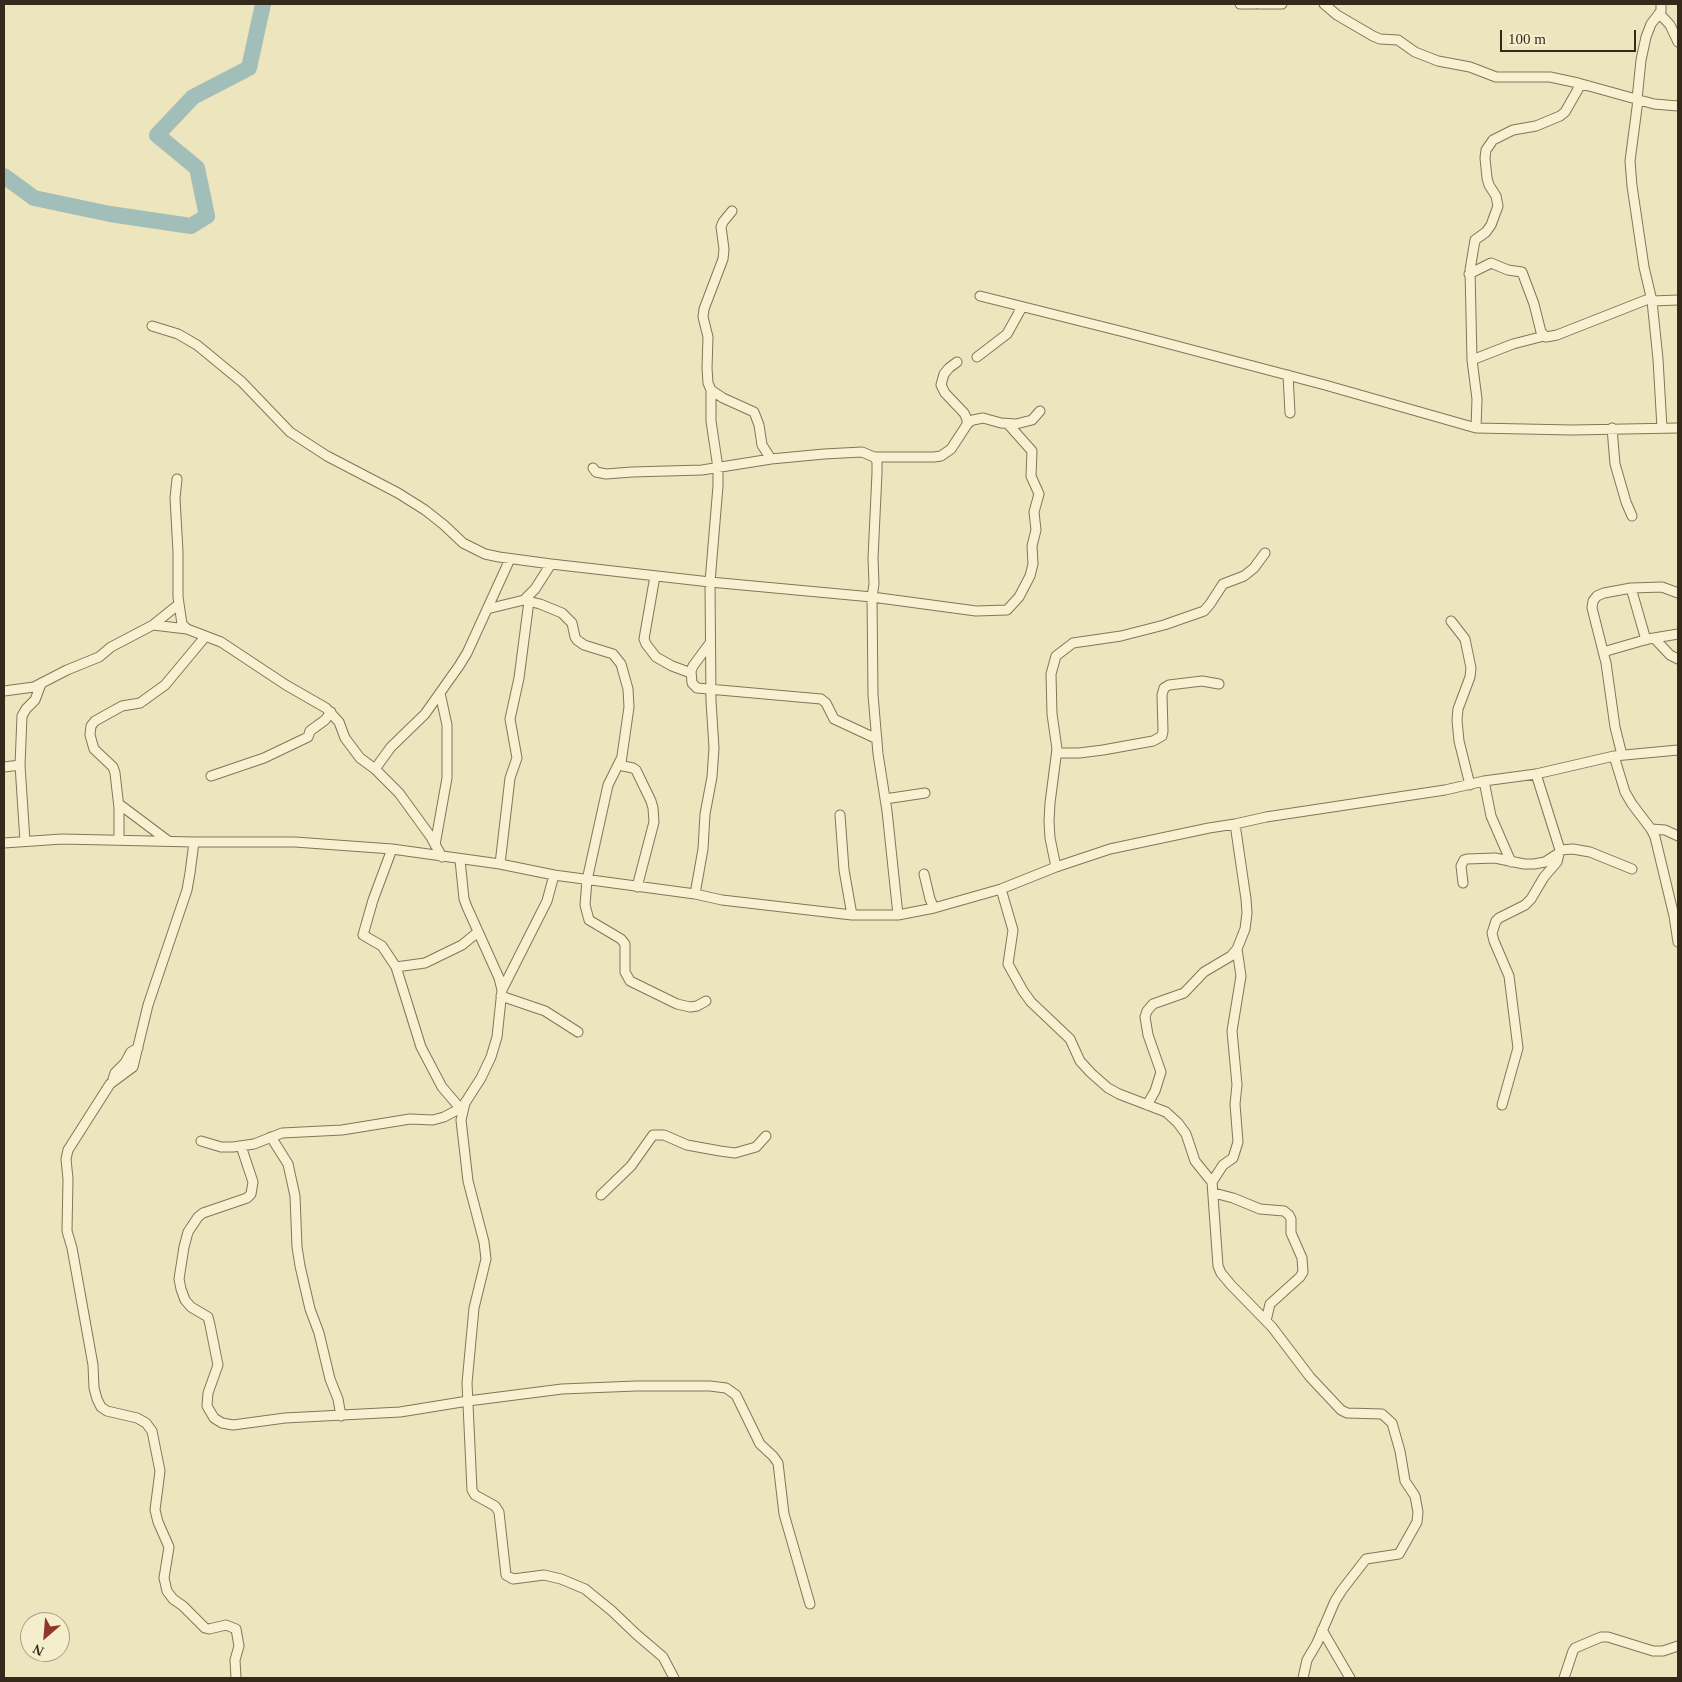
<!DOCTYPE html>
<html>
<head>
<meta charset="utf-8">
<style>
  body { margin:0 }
  #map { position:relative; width:1682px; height:1682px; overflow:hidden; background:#ece5be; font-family:Georgia,serif }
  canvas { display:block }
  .frame { position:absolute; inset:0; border:5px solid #332a1c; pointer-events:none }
  .north { position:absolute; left:20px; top:1612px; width:50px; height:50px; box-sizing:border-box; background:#f4eecd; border:1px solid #a7a086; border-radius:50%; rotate:207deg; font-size:14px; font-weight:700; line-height:20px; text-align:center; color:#332a1c }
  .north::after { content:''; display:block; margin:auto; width:18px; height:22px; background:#913729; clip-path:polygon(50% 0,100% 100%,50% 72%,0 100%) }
  .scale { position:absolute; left:1500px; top:30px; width:136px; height:22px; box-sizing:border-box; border:2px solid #332a1c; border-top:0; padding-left:6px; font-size:15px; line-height:18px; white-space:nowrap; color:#332a1c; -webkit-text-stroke:4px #f4eecd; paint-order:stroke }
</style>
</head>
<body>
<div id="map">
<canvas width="1682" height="1682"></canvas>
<div class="frame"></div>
<div class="north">N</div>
<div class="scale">100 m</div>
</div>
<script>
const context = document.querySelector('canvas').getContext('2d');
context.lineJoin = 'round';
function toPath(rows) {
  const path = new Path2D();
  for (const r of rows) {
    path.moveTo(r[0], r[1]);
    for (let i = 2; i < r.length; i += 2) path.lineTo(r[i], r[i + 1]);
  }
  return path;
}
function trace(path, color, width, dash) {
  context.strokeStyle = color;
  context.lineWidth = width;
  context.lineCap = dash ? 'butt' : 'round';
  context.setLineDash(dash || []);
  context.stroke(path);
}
trace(toPath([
  [4,176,34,198,110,214,191,226,207,216,197,168,157,135,193,97,249,68,263,4]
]), '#a1beb9', 16);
const minor = toPath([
  [1240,4,1255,4],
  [1259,4,1282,4],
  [1324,4,1337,15,1373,36,1380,39,1398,40,1415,52,1438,61,1470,67,1496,77,1550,77,1578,83,1654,104,1678,106],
  [1659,13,1670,25,1678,42],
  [1637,99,1641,60,1646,37,1651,24,1661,11,1661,4],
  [1638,100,1630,161,1632,186,1644,267,1652,301,1658,359,1662,428],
  [732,211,723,222,721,227,724,249,723,259,704,309,703,317,708,337,707,368,708,383,711,390,723,398,754,412,759,425,762,445,771,459],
  [1469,274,1491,263,1508,270,1522,272,1534,304,1541,332,1546,337,1557,335,1651,298],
  [980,296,1124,332,1325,385,1476,428,1572,430,1678,428],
  [1652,301,1678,300],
  [152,326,178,334,197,345,242,382,290,432,327,456,398,493,425,510,444,525,463,543,485,554,499,557,551,564,710,582,872,597,976,611,1007,610,1019,597,1030,576,1033,564,1032,546,1036,530,1034,512,1039,494,1031,476,1032,451,1008,424],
  [977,357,1007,334,1022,307],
  [1472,360,1513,344,1544,336],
  [957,362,949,368,944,374,941,385,945,393,964,413,967,419,967,425],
  [1288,375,1290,413],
  [1476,428,1477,399,1472,360,1470,270,1475,240,1486,232,1491,225,1498,206,1496,196,1489,185,1487,178,1485,158,1486,150,1493,140,1513,130,1536,126,1560,116,1565,112,1581,84],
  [1612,428,1615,464,1626,502,1632,516],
  [874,457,934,457,941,456,951,449,968,423,973,420,983,418,1001,423,1016,424,1032,420,1040,411],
  [593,468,596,472,606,474,632,472,702,470,771,459,824,454,862,452,874,457,877,461,877,473,873,558,874,584,872,597,873,695,878,754,887,811,898,915],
  [177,479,175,498,178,552,178,597,182,624,187,629,221,642,286,685,326,708,339,722,345,738,360,758,375,769,399,793,431,837,442,857],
  [655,576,644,639,646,644,656,657,672,666,691,673],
  [1631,588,1646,640],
  [524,600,540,604,562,613,572,623,575,637,577,640,584,645,613,654,621,664,628,689,629,707,621,763,623,766,633,768,636,770,651,801,653,808,654,822,637,887],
  [487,609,524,600,535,589,551,564],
  [1451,621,1465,639,1471,668,1470,677,1458,709,1457,720,1459,741,1470,785],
  [153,625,187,629],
  [1654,638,1670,655,1678,659],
  [710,643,693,666,691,671,692,683,697,688,821,699,826,703,834,719,877,739],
  [1603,652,1648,639,1678,634],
  [4,691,34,687,67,670,99,657,111,647,153,625,179,604],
  [1057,753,1079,753,1103,750,1153,741,1162,736,1163,731,1162,695,1164,688,1169,685,1202,681,1219,684],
  [1622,755,1615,727,1606,663,1592,608,1593,601,1597,596,1604,593,1631,588,1662,587,1678,593],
  [1614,756,1625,792,1632,804,1651,829,1655,837,1674,916,1678,942],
  [621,759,608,785,587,880,585,905,589,920,621,939,625,944,625,972,630,981,677,1004,690,1007,697,1006,706,1001],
  [4,767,20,765],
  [375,769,391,747,425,714,459,666,467,653,510,559],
  [211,776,264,758,308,737,310,731,325,720,331,712],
  [1484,781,1491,816,1511,862],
  [885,799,925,793],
  [119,804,167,840],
  [840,815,844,870,852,915],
  [1651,829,1665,830,1678,836],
  [119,840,119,808,115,773,113,767,94,749,90,735,91,726,95,721,122,706,140,703,165,685,205,637],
  [25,841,20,765,22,716,26,709,35,700,41,684],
  [194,842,190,873,187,890,148,1005,133,1067,110,1084,68,1150,66,1159,68,1179,67,1231,72,1248,93,1365,94,1388,97,1399,101,1407,107,1411,137,1418,146,1423,152,1431,160,1471,155,1510,158,1522,169,1547,164,1578,167,1591,173,1599,183,1606,205,1628,209,1629,226,1625,236,1629,239,1646,235,1660,236,1678],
  [4,843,62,839,194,842,295,842,392,849,500,864,554,875,695,894,722,900,852,915,898,915,934,908,1001,889,1056,867,1110,849,1209,828,1235,824,1266,817,1445,790,1484,781,1536,774,1614,756,1678,750],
  [435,845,447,778,447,725,440,693],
  [392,849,373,900,363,935,382,946,396,967,421,1047,442,1087,460,1108],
  [1560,850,1573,849,1590,852,1632,869],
  [460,860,464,899,467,907,499,978,502,990,497,1037,491,1057,481,1078,465,1103,461,1120,468,1181,484,1242,486,1259,474,1308,467,1383,472,1490,475,1495,495,1506,499,1512,506,1575,513,1579,544,1575,561,1579,585,1589,612,1611,636,1634,663,1657,674,1678],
  [500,864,510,778,517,758,510,719,519,678,529,601],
  [1056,867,1050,838,1049,821,1050,803,1057,749,1052,714,1051,674,1056,656,1073,643,1121,636,1164,625,1204,611,1210,604,1223,584,1244,576,1254,568,1265,553],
  [924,874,930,899,934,908],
  [1463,883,1461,866,1464,860,1467,859,1495,858,1524,864,1534,864,1545,862,1559,853],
  [1001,889,1013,930,1008,964,1023,991,1031,1002,1070,1039,1080,1061,1091,1073,1108,1088,1119,1094,1166,1112,1178,1123,1186,1134,1195,1161,1212,1182,1218,1266,1221,1273,1231,1285,1272,1327,1310,1377,1341,1410,1347,1413,1382,1414,1392,1423,1400,1451,1405,1481,1415,1496,1418,1512,1417,1522,1399,1554,1366,1559,1342,1590,1335,1601,1317,1643,1307,1660,1303,1678],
  [695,894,703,849,705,814,712,777,714,748,711,701,710,582,718,486,718,468,711,421,711,390],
  [396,967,425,963,462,945,478,932],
  [502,990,547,901,554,875],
  [501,996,545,1011,578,1032],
  [113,1079,115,1073,125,1063,131,1052,138,1048],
  [1147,1105,1155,1091,1161,1072,1148,1035,1145,1017,1147,1011,1153,1004,1184,993,1204,972,1231,956,1237,949,1245,929,1247,913,1246,899,1235,824],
  [1502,1105,1518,1048,1509,976,1494,941,1492,933,1496,921,1499,918,1525,905,1531,899,1544,877,1557,862,1560,850,1536,774],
  [271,1137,288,1164,295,1196,297,1247,300,1266,310,1309,319,1333,330,1379,338,1399,341,1416],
  [201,1141,221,1147,233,1147,254,1144,282,1133,342,1130,410,1119,433,1120,444,1117,463,1107],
  [241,1146,253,1182,251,1194,247,1198,203,1213,198,1217,188,1232,184,1247,179,1279,181,1289,185,1300,191,1307,208,1317,210,1325,218,1365,208,1393,207,1406,214,1418,222,1423,233,1425,285,1418,400,1412,468,1401,562,1389,636,1386,710,1386,726,1388,736,1395,760,1444,773,1456,778,1463,784,1514,810,1604],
  [1212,1182,1223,1165,1233,1158,1238,1142,1235,1104,1237,1085,1232,1031,1241,976,1237,949],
  [1214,1193,1233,1198,1260,1209,1284,1211,1289,1215,1291,1219,1291,1233,1302,1258,1303,1272,1300,1277,1270,1304,1266,1321],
  [601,1195,631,1166,653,1135,664,1135,687,1145,720,1151,735,1153,756,1147,766,1136],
  [1322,1630,1350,1678],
  [1564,1678,1573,1651,1575,1648,1601,1637,1608,1637,1653,1651,1663,1651,1678,1646]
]);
trace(minor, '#847557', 11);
trace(minor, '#f7f1d1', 9);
</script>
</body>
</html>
